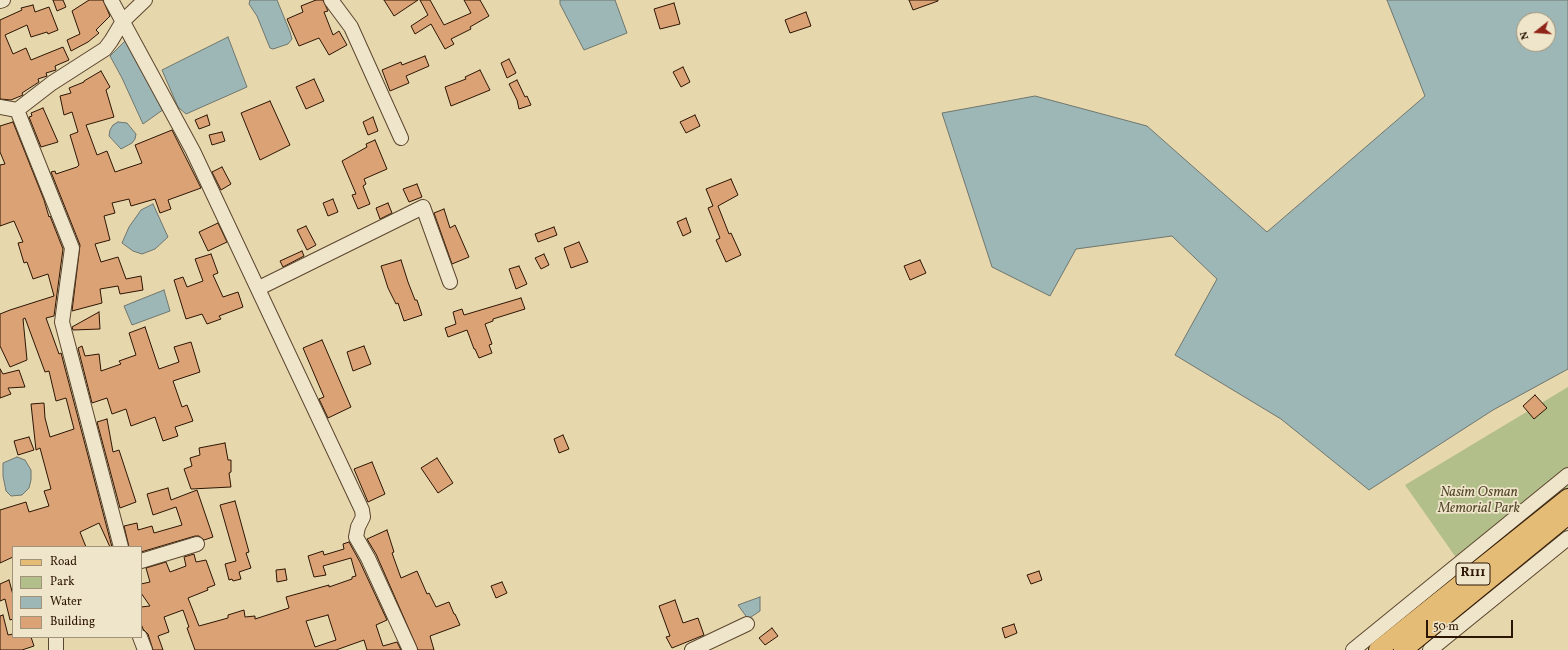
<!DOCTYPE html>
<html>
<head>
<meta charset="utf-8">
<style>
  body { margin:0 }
  #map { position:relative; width:1568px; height:650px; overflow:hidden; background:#e7d7ad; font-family:Vollkorn,serif }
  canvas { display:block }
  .legend { position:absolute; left:12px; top:546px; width:130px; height:92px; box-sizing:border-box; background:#efe5ca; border:1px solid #a1927a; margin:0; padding:5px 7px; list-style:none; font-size:12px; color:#2c1503 }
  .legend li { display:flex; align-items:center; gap:8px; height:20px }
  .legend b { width:20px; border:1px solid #a1927a }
  .north { position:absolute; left:1516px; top:12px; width:40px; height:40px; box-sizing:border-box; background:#efe5ca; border:1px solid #a1927a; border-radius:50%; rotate:253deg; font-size:11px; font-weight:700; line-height:16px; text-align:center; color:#2c1503 }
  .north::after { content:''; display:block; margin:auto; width:14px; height:18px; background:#8f2418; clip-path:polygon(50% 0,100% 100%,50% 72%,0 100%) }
  .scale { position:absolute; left:1426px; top:620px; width:87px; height:18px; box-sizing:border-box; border:2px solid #2c1503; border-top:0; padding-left:5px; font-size:12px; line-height:14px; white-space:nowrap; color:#2c1503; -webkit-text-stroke:3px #efe5ca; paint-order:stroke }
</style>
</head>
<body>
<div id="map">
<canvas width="1568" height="650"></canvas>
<ul class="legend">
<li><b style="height:5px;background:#e4bc76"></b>Road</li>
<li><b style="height:11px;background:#b3bf8b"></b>Park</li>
<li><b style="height:11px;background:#9cb7b6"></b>Water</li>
<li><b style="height:11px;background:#dba275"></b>Building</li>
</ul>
<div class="north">N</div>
<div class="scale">50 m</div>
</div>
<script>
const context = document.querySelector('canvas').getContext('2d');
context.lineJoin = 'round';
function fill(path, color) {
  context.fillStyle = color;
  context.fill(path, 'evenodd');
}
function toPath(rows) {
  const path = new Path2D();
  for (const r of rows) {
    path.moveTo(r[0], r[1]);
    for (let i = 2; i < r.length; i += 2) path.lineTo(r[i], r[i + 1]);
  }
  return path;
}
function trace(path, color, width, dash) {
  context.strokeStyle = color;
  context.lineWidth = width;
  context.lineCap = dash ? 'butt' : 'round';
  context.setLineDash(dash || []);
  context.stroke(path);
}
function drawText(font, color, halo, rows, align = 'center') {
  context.font = font + ' Vollkorn,serif';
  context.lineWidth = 3.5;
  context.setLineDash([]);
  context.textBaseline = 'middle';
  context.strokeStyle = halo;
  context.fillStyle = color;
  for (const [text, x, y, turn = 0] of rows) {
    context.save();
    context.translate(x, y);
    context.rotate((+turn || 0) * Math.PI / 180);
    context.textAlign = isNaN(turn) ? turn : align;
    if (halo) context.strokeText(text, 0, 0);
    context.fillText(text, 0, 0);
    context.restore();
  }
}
fill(toPath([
  [1568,387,1568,495,1469,576,1405,485]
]), '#b3bf8b');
const water = toPath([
  [250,0,277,0,290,32,292,39,288,44,273,49,270,48,257,16,249,4,250,0],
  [560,0,615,0,627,33,584,50,560,4,560,0],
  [1387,0,1568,0,1568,369,1493,410,1369,490,1281,419,1175,355,1217,279,1172,236,1076,249,1050,296,992,267,942,113,1035,96,1147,126,1267,232,1425,96,1387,0],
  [1524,20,1548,20,1548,44,1524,44,1524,20],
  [228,37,247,87,186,114,178,107,162,70,228,37],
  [127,39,164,109,143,124,122,78,110,56,127,39],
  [118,122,127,123,136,134,135,139,132,143,121,149,109,136,110,130,113,125,118,122],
  [153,204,168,237,155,249,142,254,133,251,122,243,129,227,141,210,153,204],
  [164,290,170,311,132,325,124,306,164,290],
  [17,457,25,460,31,470,31,480,29,488,22,495,11,496,6,491,3,476,3,463,17,457],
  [760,597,760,611,748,619,738,605,760,597]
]);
fill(water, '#9cb7b6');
trace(water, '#6f766e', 1);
const building = toPath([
  [53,0,63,0,66,7,57,11,53,0],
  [89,0,103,0,110,16,96,30,99,33,88,42,71,51,67,40,80,34,72,11,89,0],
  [316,0,323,0,328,11,324,12,333,35,339,31,347,45,329,55,319,38,299,46,287,19,303,12,301,6,316,0],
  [384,0,418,0,394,16,384,0],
  [420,0,430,0,444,25,471,13,464,0,480,0,489,16,470,27,471,29,451,39,454,44,445,49,431,24,415,34,411,26,428,15,420,0],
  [909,0,938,0,938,1,913,10,909,0],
  [674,3,680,24,660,29,654,9,674,3],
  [33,5,35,12,49,7,58,30,48,34,47,32,31,37,27,25,5,35,13,54,26,48,31,60,63,47,69,60,55,66,56,70,46,73,47,76,38,79,39,82,22,93,23,95,11,100,0,99,0,20,22,10,21,8,33,5],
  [806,12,811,26,790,33,785,20,806,12],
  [425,56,429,66,406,76,409,83,390,91,382,70,401,62,402,65,425,56],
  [509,59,516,73,507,78,501,63,509,59],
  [683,67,690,82,681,87,673,72,683,67],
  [480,70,490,90,451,106,445,87,466,79,465,77,480,70],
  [101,71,110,87,106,90,114,117,86,125,97,155,107,151,115,172,142,163,135,145,172,130,201,188,168,200,171,209,160,213,155,199,131,206,129,199,112,203,115,213,104,216,110,240,95,244,101,262,118,257,126,279,141,276,143,290,120,294,118,286,100,289,102,303,72,311,80,245,51,172,55,171,56,174,77,167,79,165,70,135,78,132,72,112,64,115,60,96,71,93,69,88,84,82,84,81,101,71],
  [314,79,324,101,306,109,296,87,314,79],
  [517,80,525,97,527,96,531,105,519,109,517,100,509,84,517,80],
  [270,101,290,145,260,160,241,113,270,101],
  [43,108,58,142,41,147,29,117,32,116,31,113,43,108],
  [207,115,210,125,199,129,195,120,207,115],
  [695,115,700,126,686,133,680,122,695,115],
  [373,117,378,131,368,135,363,122,373,117],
  [13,122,44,200,49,217,50,216,63,249,54,316,46,318,59,354,61,353,112,547,110,547,99,523,80,532,86,547,13,547,13,557,0,563,0,510,26,502,29,512,49,506,44,491,51,489,40,448,36,450,31,404,44,403,45,418,50,437,74,429,66,398,56,401,49,371,45,372,25,318,23,319,27,360,10,367,0,346,0,314,10,310,54,296,48,274,33,279,27,262,24,263,18,243,23,242,14,221,0,226,0,165,5,164,0,152,0,126,13,122],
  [222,132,225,141,212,145,209,135,222,132],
  [375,140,387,169,364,179,366,184,363,186,370,204,358,209,352,195,356,194,342,161,367,147,366,144,375,140],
  [222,167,231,184,221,190,212,172,222,167],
  [731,179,738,195,718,206,729,234,731,233,741,255,726,262,716,240,720,238,708,208,713,206,706,189,731,179],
  [417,184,422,197,409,202,403,189,417,184],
  [333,199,338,212,328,216,323,203,333,199],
  [388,203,392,213,380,219,376,208,388,203],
  [444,209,450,228,455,225,469,257,452,264,434,213,444,209],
  [686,218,691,232,683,236,677,222,686,218],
  [218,223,227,242,208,251,199,232,218,223],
  [306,226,316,245,307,250,297,230,306,226],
  [554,227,557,235,538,242,535,234,554,227],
  [579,242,588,262,571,268,564,248,579,242],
  [302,251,304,256,283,267,280,261,302,251],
  [211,254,218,273,213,275,223,297,238,292,243,307,219,316,221,319,207,324,202,314,186,319,174,280,183,277,187,287,203,281,195,259,211,254],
  [544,254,549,265,541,269,535,258,544,254],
  [401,260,408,282,415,300,417,300,422,315,404,321,398,303,396,304,388,288,381,266,401,260],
  [920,260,926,273,910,280,904,266,920,260],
  [519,266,527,284,516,289,509,269,519,266],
  [521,298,525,309,493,319,493,321,485,324,492,344,489,345,492,353,479,358,475,349,474,349,467,330,448,337,445,328,456,324,453,312,462,309,464,315,521,298],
  [99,312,100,329,73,330,72,327,99,312],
  [145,327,159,369,179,362,174,347,191,342,200,372,173,381,182,407,187,405,193,421,175,427,178,436,163,441,155,417,131,426,126,409,112,414,107,398,92,403,78,348,82,346,85,356,99,354,101,371,121,364,119,361,136,355,129,333,145,327],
  [322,340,351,407,328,418,319,399,324,397,303,348,322,340],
  [364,346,371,364,353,371,347,352,364,346],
  [0,369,3,374,19,370,25,387,8,388,11,394,0,398,0,369],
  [1535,395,1547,408,1534,419,1523,406,1535,395],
  [107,419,113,452,119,450,136,502,120,508,97,422,107,419],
  [563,435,569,449,559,453,554,439,563,435],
  [29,437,34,450,18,455,14,441,29,437],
  [225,443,228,460,231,460,231,472,229,473,231,487,191,489,184,469,192,466,190,458,200,455,199,448,225,443],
  [437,458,453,483,438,493,421,468,437,458],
  [372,462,385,494,368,502,354,469,372,462],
  [168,488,171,500,197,490,213,537,204,540,199,536,195,536,141,552,141,547,129,547,124,526,137,523,138,530,152,526,154,533,182,525,176,507,153,515,147,494,168,488],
  [235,501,249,552,246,553,251,568,239,572,241,579,233,581,232,579,229,580,225,564,236,561,220,505,235,501],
  [387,530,394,552,392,553,401,578,417,571,427,594,429,593,436,607,449,602,454,614,455,614,460,625,430,636,434,650,418,650,376,554,367,539,387,530],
  [349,542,360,562,387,620,376,625,383,646,397,642,401,650,367,650,364,640,336,650,195,650,187,628,189,627,183,610,164,617,169,632,158,636,163,650,153,650,148,634,143,629,141,624,141,607,150,606,141,593,141,584,150,582,146,568,166,562,170,572,186,566,184,557,194,554,196,562,206,560,215,585,207,588,208,590,188,598,199,626,228,618,228,615,244,610,245,617,255,616,255,619,289,608,286,597,329,585,329,587,352,579,352,577,356,576,351,558,323,566,326,575,314,577,308,556,323,551,324,555,344,549,343,544,349,542],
  [328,615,336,640,315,647,306,621,328,615],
  [285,569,287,580,277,582,276,570,285,569],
  [1039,571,1042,580,1031,584,1027,575,1039,571],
  [9,580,13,595,13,619,10,620,5,599,0,601,0,584,9,580],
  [502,582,507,593,496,598,491,586,502,582],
  [675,600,683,623,698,618,704,635,672,648,666,637,670,636,659,606,675,600],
  [3,615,8,635,13,634,13,637,31,637,34,646,22,650,0,650,0,616,3,615],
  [1014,624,1017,633,1005,638,1002,628,1014,624],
  [772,628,778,636,765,645,759,638,772,628]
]);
fill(building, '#dba275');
trace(building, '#2c1503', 1);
const minor = toPath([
  [111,0,193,151,362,510,363,517,358,527,356,537,368,558,410,650],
  [331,0,351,27,401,138],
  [0,1,3,0],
  [0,107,17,110,52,83,105,49,111,41,123,21,145,0],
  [17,110,72,248,62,322,121,547],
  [259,288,423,207,450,282],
  [141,561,197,544],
  [56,637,56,650],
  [140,637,145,650],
  [692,650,747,624],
  [1353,650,1568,475],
  [1430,650,1568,538]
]);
const major = toPath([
  [1378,650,1568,498],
  [1403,650,1568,515]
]);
trace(minor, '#5b462e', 16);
trace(major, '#2c1503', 20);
trace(minor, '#efe5ca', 14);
trace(major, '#e4bc76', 18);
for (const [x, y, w] of [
  [1473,574,34]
]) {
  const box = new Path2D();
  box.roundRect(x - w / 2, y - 11, w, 22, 3);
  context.fillStyle = '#efe5ca';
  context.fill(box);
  trace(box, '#2c1503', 1);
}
drawText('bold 13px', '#2c1503', null, [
  ["R111",1473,574]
]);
drawText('italic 14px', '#54482c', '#efe5ca', [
  ["Nasim Osman",1479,493],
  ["Memorial Park",1479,509]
]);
</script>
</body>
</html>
